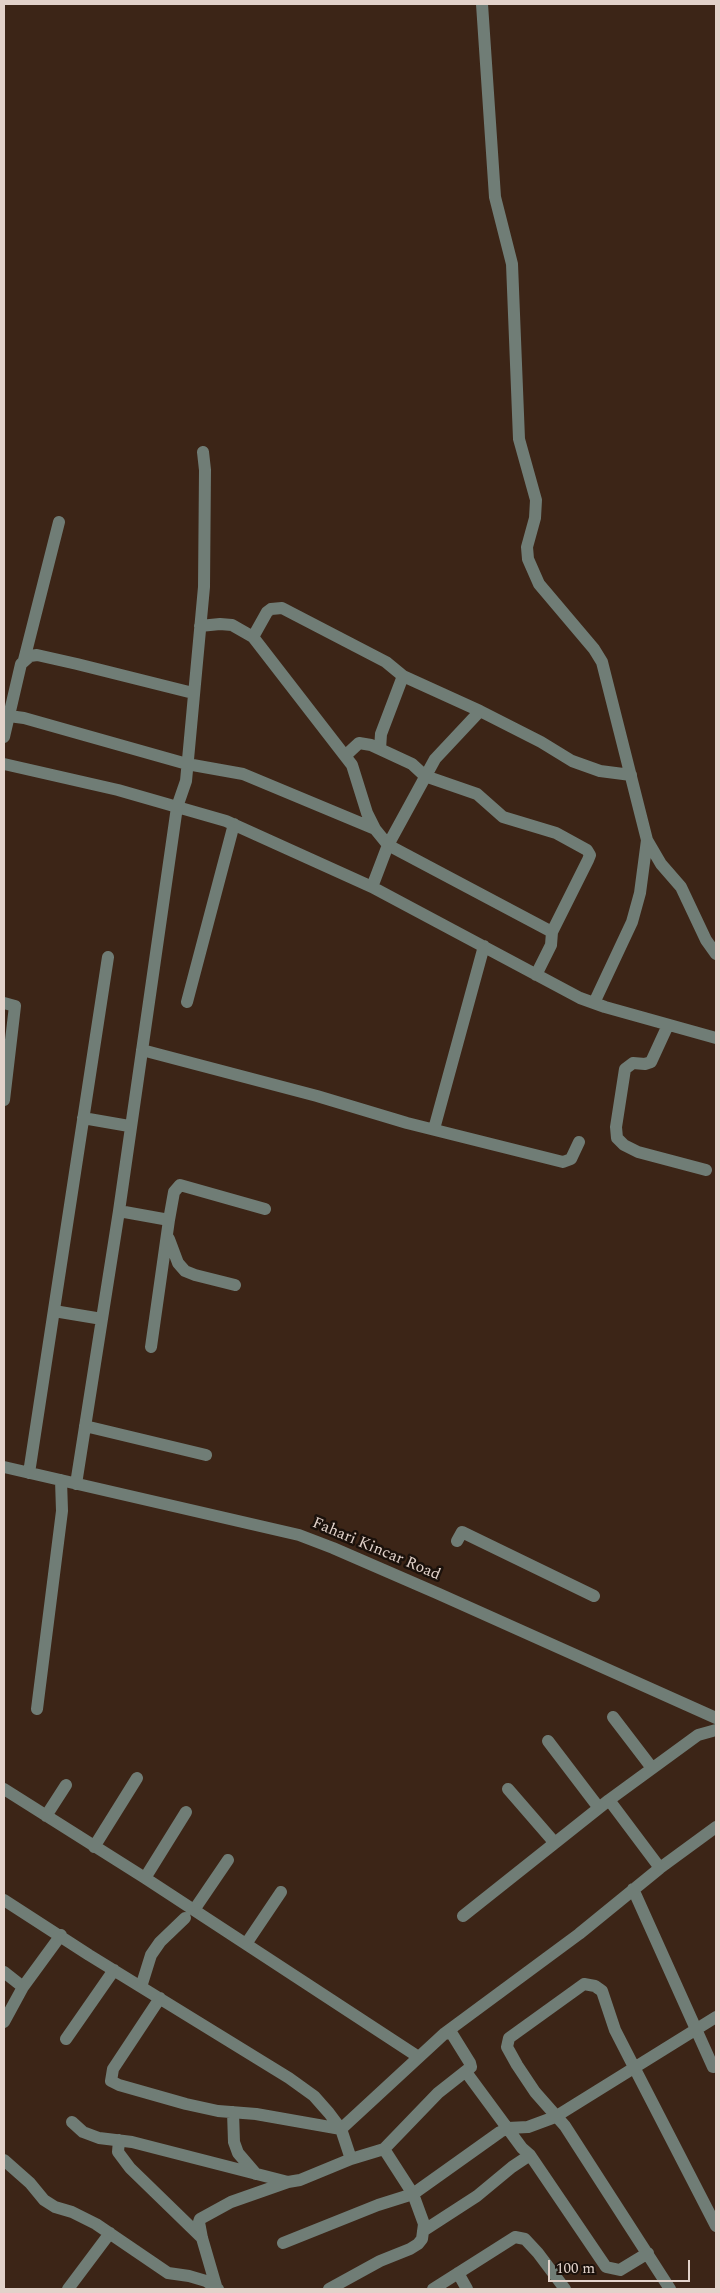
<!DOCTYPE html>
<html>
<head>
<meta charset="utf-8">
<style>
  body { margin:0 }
  #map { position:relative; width:720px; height:2293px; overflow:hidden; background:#3c2517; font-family:Spectral,serif }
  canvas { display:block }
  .frame { position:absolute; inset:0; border:5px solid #e2d2ca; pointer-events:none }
  .scale { position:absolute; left:548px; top:2260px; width:142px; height:22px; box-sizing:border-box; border:2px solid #e2d2ca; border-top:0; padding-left:6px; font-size:15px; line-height:18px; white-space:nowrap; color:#e2d2ca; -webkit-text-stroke:4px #1b110b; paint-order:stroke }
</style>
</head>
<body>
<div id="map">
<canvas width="720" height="2293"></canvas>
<div class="frame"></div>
<div class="scale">100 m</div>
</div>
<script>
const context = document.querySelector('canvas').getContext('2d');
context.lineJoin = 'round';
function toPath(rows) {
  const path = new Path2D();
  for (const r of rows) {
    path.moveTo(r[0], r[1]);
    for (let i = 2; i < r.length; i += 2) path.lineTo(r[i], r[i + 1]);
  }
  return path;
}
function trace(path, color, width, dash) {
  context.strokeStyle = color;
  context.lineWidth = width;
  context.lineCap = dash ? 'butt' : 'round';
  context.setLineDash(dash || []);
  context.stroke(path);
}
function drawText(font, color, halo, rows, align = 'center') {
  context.font = font + ' Spectral,serif';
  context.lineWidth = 5;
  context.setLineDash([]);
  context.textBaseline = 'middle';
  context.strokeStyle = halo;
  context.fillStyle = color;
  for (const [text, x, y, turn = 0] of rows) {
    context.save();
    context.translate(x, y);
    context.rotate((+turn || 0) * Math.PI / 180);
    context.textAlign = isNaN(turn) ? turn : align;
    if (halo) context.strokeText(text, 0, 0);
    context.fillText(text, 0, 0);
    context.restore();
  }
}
trace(toPath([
  [482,4,495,197,512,264,519,439,536,500,535,518,527,547,528,559,539,584,594,649,602,662,647,840,661,864,681,887,706,940,716,954],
  [200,626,220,624,232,625,253,637,352,765,367,813,375,829,388,845,552,932],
  [253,637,267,612,271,609,282,608,386,662,403,676,480,711,541,742,572,761,600,771,631,775],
  [24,660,59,522],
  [9,716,24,718,187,764,243,774,375,829],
  [4,737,21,664,30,656,37,655,77,664,193,693],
  [380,749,381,734,403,676],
  [345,756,359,743,371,745,412,764,425,776,477,794,503,817,556,833,587,850,590,855,588,860,552,932,551,945,536,975],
  [4,764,118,790,226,821,372,887,580,998,605,1007,716,1038],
  [372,887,388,845,435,759,480,711],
  [187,1002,234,824],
  [4,1003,15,1006,4,1100],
  [594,1003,632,922,640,893,647,840],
  [668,1025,651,1062,645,1064,633,1063,625,1069,616,1127,617,1138,624,1145,638,1152,706,1170],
  [142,1050,317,1096,407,1123,563,1162,571,1159,579,1142],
  [83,1118,129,1126],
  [434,1129,484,946],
  [119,1211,169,1220,151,1347],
  [169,1220,174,1192,180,1185,265,1209],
  [169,1239,178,1263,185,1271,195,1275,235,1285],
  [54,1311,102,1319],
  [85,1426,206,1455],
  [4,1467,299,1535,333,1548,439,1594,716,1718],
  [29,1473,108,957],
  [76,1484,119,1211,177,807,186,781,204,587,205,470,203,452],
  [457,1541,462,1532,594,1596],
  [37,1709,62,1511,61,1480],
  [613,1717,652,1768],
  [548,1741,599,1808],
  [4,1789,145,1878,417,2056],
  [508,1789,554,1842],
  [609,1800,660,1868],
  [46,1816,66,1785],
  [94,1847,137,1778],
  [145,1878,186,1812],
  [633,1889,713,2067],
  [4,1900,89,1955,289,2078,314,2096,329,2113,341,2129,351,2159],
  [194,1910,228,1860],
  [463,1916,609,1800,698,1735,716,1730],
  [246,1944,281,1892],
  [4,1972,23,1987],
  [141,1987,151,1955,160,1942,185,1918],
  [160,1998,113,2069,111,2081,119,2085,186,2104,218,2111,256,2114,341,2129,445,2033,579,1934,660,1868,716,1827],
  [4,2022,23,1987,61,1935],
  [66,2039,114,1970],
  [466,2072,522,2148,530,2155,606,2267,620,2270,648,2253],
  [233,2112,234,2142,238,2153,256,2174],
  [72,2122,83,2132,99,2138,132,2142,288,2182],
  [119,2140,118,2152,130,2168,202,2238],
  [4,2160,30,2183,44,2200,55,2207,72,2212,96,2224,168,2273,189,2276,206,2281,218,2289],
  [423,2231,477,2196,512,2167,530,2155],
  [283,2243,378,2205,413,2194,500,2132,508,2128,528,2127,555,2117,716,2017],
  [458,2273,467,2289],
  [216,2286,202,2238,199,2222,200,2219,231,2202,288,2182,300,2180,351,2159,384,2149,438,2093,471,2067,470,2063,452,2034,445,2033],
  [68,2289,110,2233],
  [329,2289,380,2261,410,2249,418,2244,422,2239,424,2224,413,2194,384,2149],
  [433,2289,515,2237,525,2239,538,2253,565,2289],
  [670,2289,565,2126,535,2092,517,2065,507,2047,509,2038,584,1984,595,1986,602,1991,615,2030,635,2069,716,2226]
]), '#707d76', 12);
drawText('16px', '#e2d2ca', '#1b110b', [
  ["Fahari Kincar Road",376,1550,23]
]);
</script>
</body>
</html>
